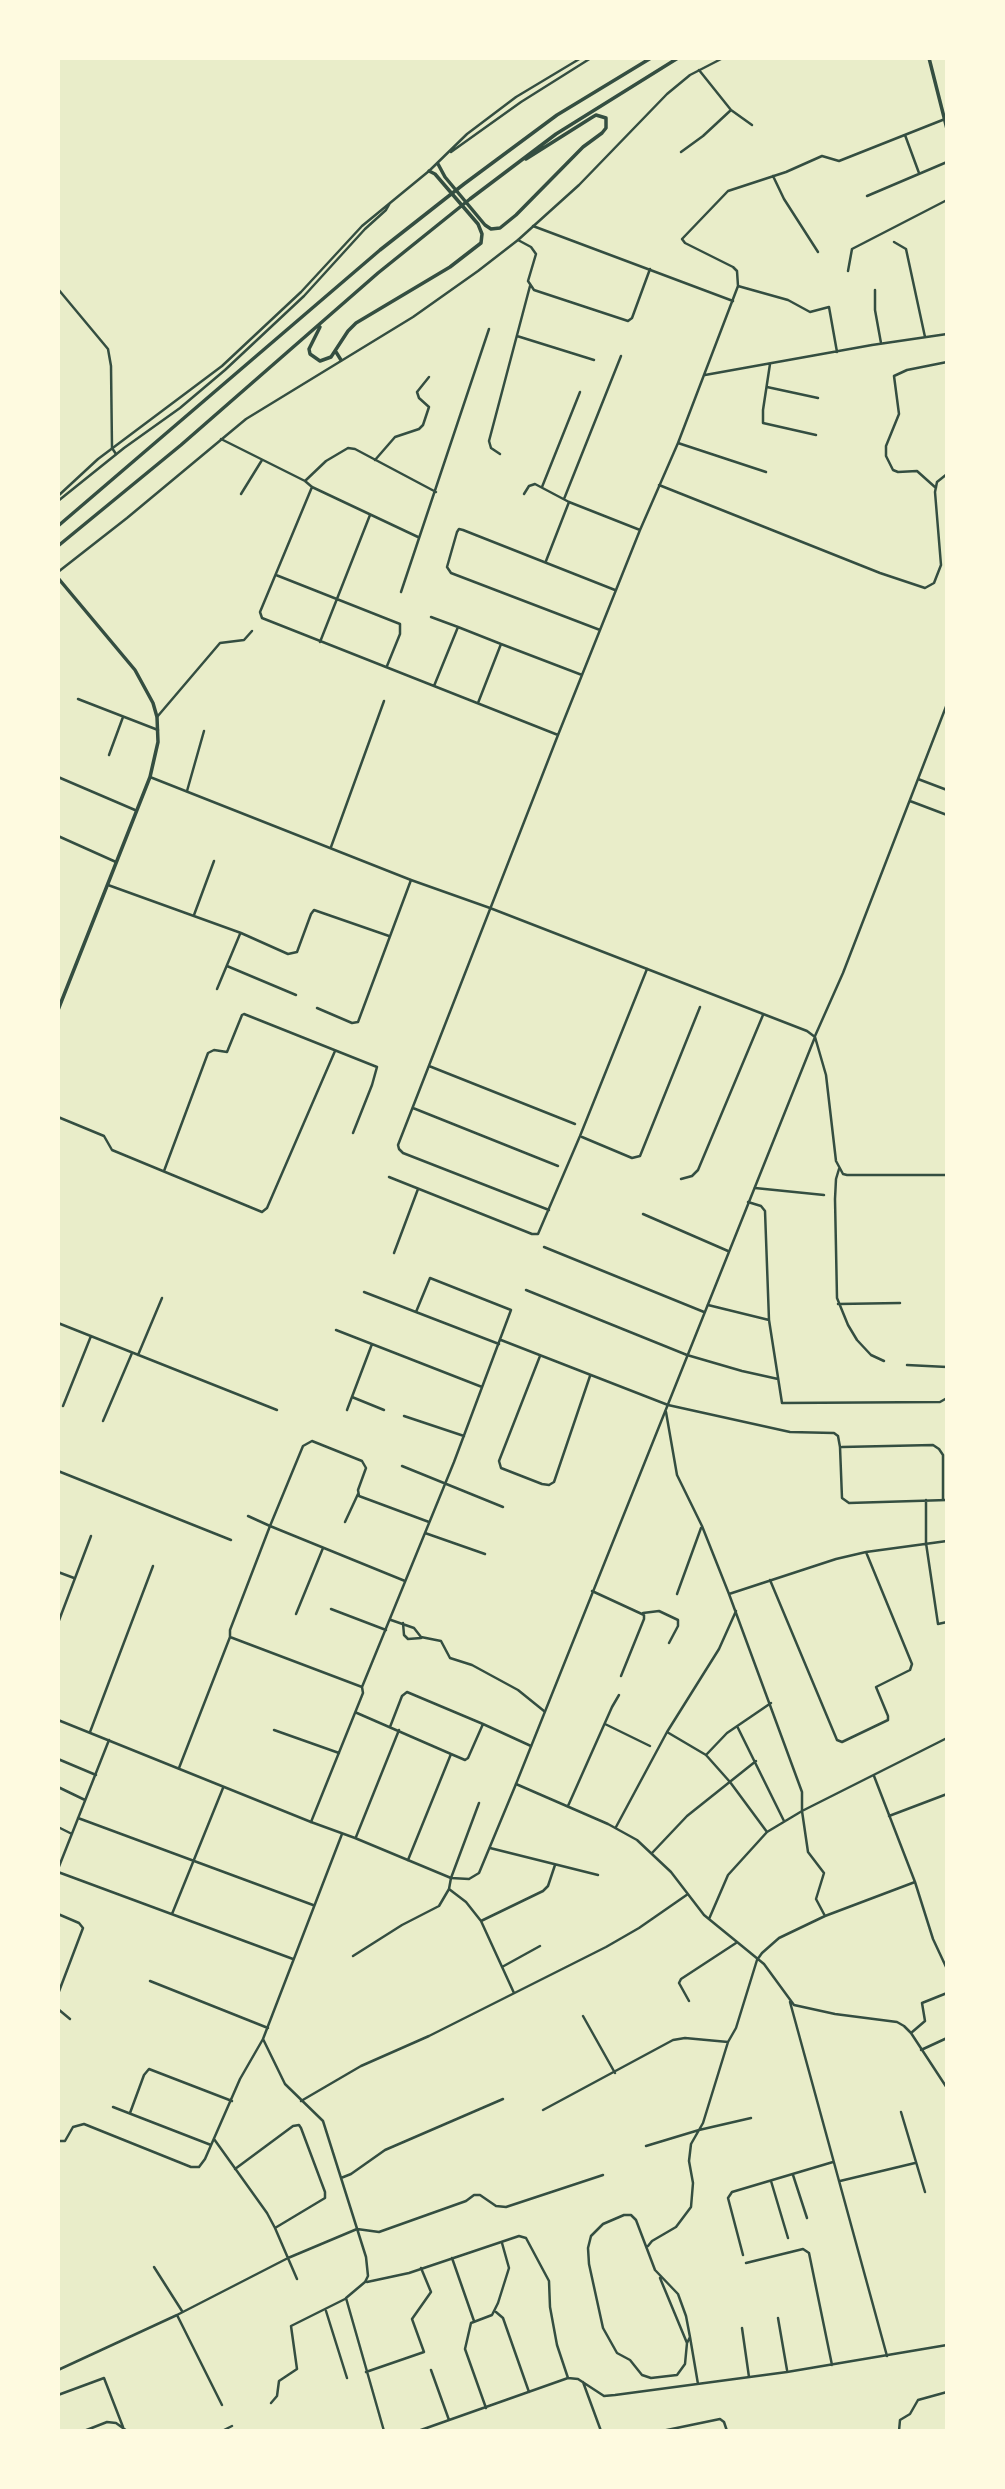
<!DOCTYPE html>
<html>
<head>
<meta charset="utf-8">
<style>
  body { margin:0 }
  #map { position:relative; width:1005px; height:2489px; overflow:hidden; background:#e9edc9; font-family:"IBM Plex Sans",sans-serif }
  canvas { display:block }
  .frame { position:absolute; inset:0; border:60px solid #fefae0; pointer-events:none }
</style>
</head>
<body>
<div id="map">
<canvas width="1005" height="2489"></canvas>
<div class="frame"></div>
</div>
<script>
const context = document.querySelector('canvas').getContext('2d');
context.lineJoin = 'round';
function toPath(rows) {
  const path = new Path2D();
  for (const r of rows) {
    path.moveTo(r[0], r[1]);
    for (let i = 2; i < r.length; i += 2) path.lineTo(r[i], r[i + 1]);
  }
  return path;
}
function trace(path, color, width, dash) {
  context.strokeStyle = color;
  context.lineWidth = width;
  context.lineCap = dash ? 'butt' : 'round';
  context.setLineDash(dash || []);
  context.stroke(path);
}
trace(toPath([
  [699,70,731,110,752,125],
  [905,135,919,173],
  [681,152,703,136,731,110],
  [773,176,784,199,818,252],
  [867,196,947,162],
  [533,226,733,301],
  [518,240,531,247,536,254,528,281,534,290,628,321,632,318,650,269],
  [894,242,906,249,925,337],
  [848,271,852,249,947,200],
  [738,286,788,300,810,312,829,307,837,352],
  [58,289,108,349,111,366,112,448,116,454],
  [875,290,875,310,881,343],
  [517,336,594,360],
  [770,364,763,410,763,423,816,435],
  [705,375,872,345,947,334],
  [767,387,818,398],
  [221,439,305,481,312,487,418,537],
  [678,443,766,472],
  [500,454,491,448,489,441,530,286],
  [375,460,395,437,419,429,423,425,429,407,419,398,417,392,429,377],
  [305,481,326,461,348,448,355,449,436,492],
  [659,485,880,573,925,588,934,583,941,565,935,492,937,482,947,474],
  [312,487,260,612,262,618,558,735],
  [542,487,580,392],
  [936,488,917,471,898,472,893,470,886,456,886,446,899,414,894,376,907,370,947,362],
  [241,494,262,460],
  [524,494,529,486,535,484,569,502,640,530],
  [564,499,621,356],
  [546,561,569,502],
  [276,575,400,624,400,634,387,666],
  [401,592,489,329],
  [431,617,458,627],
  [600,630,451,573,447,567,457,532,459,529,463,530,615,590],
  [320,642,370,515],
  [434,686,458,627,501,644],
  [78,699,158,730],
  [478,703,501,644,582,675],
  [157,717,220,643,244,640,252,631],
  [109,755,123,717],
  [58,777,135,810],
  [918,779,947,790],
  [187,791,204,731],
  [910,801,947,815],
  [58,836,116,862],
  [331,847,384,701],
  [108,885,241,933,288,954,297,952,311,914,314,910,389,936],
  [194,915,214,861],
  [227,966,296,995],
  [217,989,240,934],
  [317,1008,352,1023,358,1022,411,880],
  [815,1036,843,973,947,704],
  [429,1066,575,1124],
  [413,1108,558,1166],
  [58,1117,104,1136,112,1150,262,1212,267,1208,335,1051],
  [582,1137,632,1158,640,1156,700,1007],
  [839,1169,836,1179,835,1199,837,1298,848,1325,857,1340,871,1355,884,1361],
  [164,1171,208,1053,214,1050,227,1052,242,1015,244,1014,377,1067,372,1085,353,1133],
  [389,1177,532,1234,538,1234,580,1136,647,969],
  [681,1179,692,1176,698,1170,763,1015],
  [755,1188,824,1195],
  [748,1202,761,1206,765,1211,769,1320,782,1403,940,1402,947,1398,947,1388],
  [549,1210,403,1153,399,1149,398,1145,558,735,640,530,678,443,738,286,737,271,733,267,685,243,682,239,728,191,786,172,822,156,839,161,945,119],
  [643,1214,728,1251],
  [544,1247,704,1312],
  [394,1253,418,1189],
  [526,1290,687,1355,742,1371,778,1379],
  [364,1292,499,1344],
  [838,1304,900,1303],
  [708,1305,769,1320],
  [58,1323,277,1410],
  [336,1330,482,1387],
  [501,1340,668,1405,790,1432,834,1433,838,1436,840,1447,842,1498,849,1503,947,1500],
  [138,1355,162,1298],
  [540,1356,499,1461,501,1468,542,1484,549,1485,554,1482,590,1376],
  [907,1365,947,1367],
  [352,1397,384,1410],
  [63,1406,91,1336],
  [347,1410,372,1344],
  [666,1412,677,1475,702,1526,729,1594,802,1792,802,1811,808,1852,824,1873,816,1899,825,1916],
  [404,1416,464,1436],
  [103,1421,132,1353],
  [842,1447,933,1445,939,1449,943,1455,943,1500],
  [402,1466,503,1507],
  [58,1471,231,1540],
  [926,1500,926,1543,938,1624,947,1622],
  [248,1516,270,1526,230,1630,230,1637,362,1687],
  [345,1522,358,1494],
  [425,1533,485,1554],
  [58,1572,74,1578],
  [770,1580,837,1740,842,1742,888,1720,888,1716,876,1687,910,1670,912,1664,866,1552],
  [405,1581,270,1526,303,1446,312,1441,362,1461,366,1468,358,1490,359,1496,429,1522],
  [592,1591,644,1615,644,1619,621,1676],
  [677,1594,701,1528],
  [729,1594,836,1559,866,1552,947,1541],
  [331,1609,386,1630],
  [643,1613,659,1611,678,1620,678,1626,669,1643],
  [296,1614,323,1548],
  [391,1620,414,1628,421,1637,441,1641,450,1658,472,1665,518,1690,544,1711],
  [58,1623,91,1536],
  [403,1623,404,1635,408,1639,421,1638],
  [357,1713,451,1754,408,1860],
  [483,1724,531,1746],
  [605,1724,650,1746],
  [737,1726,784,1821],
  [390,1727,402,1696,407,1692,483,1724,468,1758,465,1760,451,1754],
  [274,1730,339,1753],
  [90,1732,153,1566],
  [667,1732,706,1755,730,1782,767,1832],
  [706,1755,727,1733,771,1703],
  [58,1759,96,1775],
  [179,1768,230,1637],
  [874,1776,915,1882,933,1939,947,1969],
  [516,1784,608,1824,637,1840,671,1872,704,1915,764,1964,794,2005,835,2014,897,2022,904,2026,911,2033,947,2088],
  [58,1787,85,1800],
  [568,1806,612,1707,619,1695],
  [889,1816,947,1794],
  [78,1818,313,1905],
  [311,1822,363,1693,362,1687,454,1462,511,1310,430,1278,416,1312],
  [58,1827,72,1834],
  [616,1827,667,1732,719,1649,736,1611],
  [342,1834,263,2039,285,2084,323,2121,366,2257,368,2276,365,2282,346,2298,384,2431],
  [356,1837,399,1730],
  [490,1848,598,1875],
  [652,1853,687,1816,756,1761],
  [58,1869,109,1740],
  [58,1872,293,1959],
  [449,1889,466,1902,481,1921,514,1993],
  [58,1914,79,1923,83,1928,58,1994],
  [172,1914,223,1788],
  [709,1919,728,1875,767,1832,802,1811,947,1738],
  [481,1921,543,1891,548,1886,555,1865],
  [353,1956,402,1925,439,1906,449,1889,451,1878,479,1803],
  [502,1967,540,1946],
  [150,1981,268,2028],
  [689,2001,679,1983,681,1979,736,1943],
  [790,2002,887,2356],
  [58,2009,70,2019],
  [583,2016,615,2073],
  [911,2033,925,2021,922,2003,947,1993],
  [921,2050,947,2038],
  [301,2101,361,2066,429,2036,606,1947,639,1928,688,1894],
  [113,2107,211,2145],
  [543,2110,673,2040,685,2038,728,2042],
  [901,2112,925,2192],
  [130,2113,144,2075,149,2069,232,2101],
  [214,2139,267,2213,275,2228,297,2279],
  [58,2141,65,2141,73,2127,84,2124,191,2167,199,2167,205,2159,240,2079,263,2039],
  [646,2146,699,2130,751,2118],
  [235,2169,293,2126,299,2125,301,2128,325,2192,325,2198,275,2228],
  [793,2175,807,2218],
  [341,2178,351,2174,385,2150,503,2099],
  [771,2181,788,2238],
  [840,2181,915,2163],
  [648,2246,652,2241,676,2227,691,2207,693,2183,689,2161,691,2144,703,2123,728,2042,736,2028,757,1960,762,1953,779,1938,825,1916,915,1882],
  [743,2255,728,2198,732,2192,833,2162],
  [452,2258,474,2321],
  [746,2263,803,2249,809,2253,832,2365],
  [154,2267,182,2311],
  [660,2278,687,2343],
  [367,2282,409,2273,519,2236,526,2238,549,2281,550,2307,557,2345,568,2378],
  [326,2311,347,2378],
  [496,2312,503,2318,529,2392],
  [177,2315,222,2405],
  [778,2318,787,2370],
  [742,2328,749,2377],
  [690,2337,687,2343,685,2364,677,2375,651,2378,642,2375,630,2360,617,2353,603,2328,589,2264,588,2248,591,2236,603,2224,624,2215,631,2215,636,2220,655,2270,678,2294,686,2316,690,2337,698,2384],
  [58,2370,177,2315,288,2258,357,2229,379,2232,466,2201,474,2195,480,2195,496,2206,506,2207,603,2175],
  [431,2370,449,2420],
  [366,2372,424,2352,412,2319,431,2292,421,2268],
  [583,2382,601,2431],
  [58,2395,104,2378,123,2427],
  [271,2403,277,2396,279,2381,297,2369,291,2326,345,2299],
  [486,2408,465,2349,471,2323,492,2315,498,2303,509,2268,502,2243],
  [84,2431,107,2422,116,2423,127,2431],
  [222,2431,232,2426],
  [418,2431,568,2378,578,2379,604,2396,615,2395,787,2372,947,2345],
  [662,2431,720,2419,724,2422,727,2431],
  [899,2431,900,2420,910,2414,918,2400,947,2392]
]), '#344e41', 2.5);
trace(toPath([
  [451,152,521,102,591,58],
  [58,496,98,459,222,366,301,292,362,226,429,171,467,134,516,97,581,58],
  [58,501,124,448,180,408,225,370,304,296,365,229,386,210,390,203],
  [58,572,127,518,246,419,413,317,478,271,518,240,579,185,667,94,690,75,723,58],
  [815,1037,826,1075,836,1161,843,1174,847,1175,947,1175],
  [58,1720,311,1822,355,1838,451,1878,469,1879,479,1873,516,1784,815,1037,807,1031,490,908,411,880,150,777]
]), '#344e41', 2.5);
trace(toPath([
  [929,58,947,129],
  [58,578,135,670,153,703,157,717,158,742,150,777,58,1010]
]), '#344e41', 3.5);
trace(toPath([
  [438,164,445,177,485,225,491,229,500,228,516,215,583,147,602,133,606,128,606,118,596,115,591,118,526,159],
  [320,327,309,349,310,354,320,361,331,357,348,331,356,323,450,267,481,243,482,234,478,224,435,174,429,171],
  [336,352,341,360],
  [58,526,380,250,464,184,557,115,651,58],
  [58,546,181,445,378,273,470,199,556,134,678,58]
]), '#344e41', 3.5);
</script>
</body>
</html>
